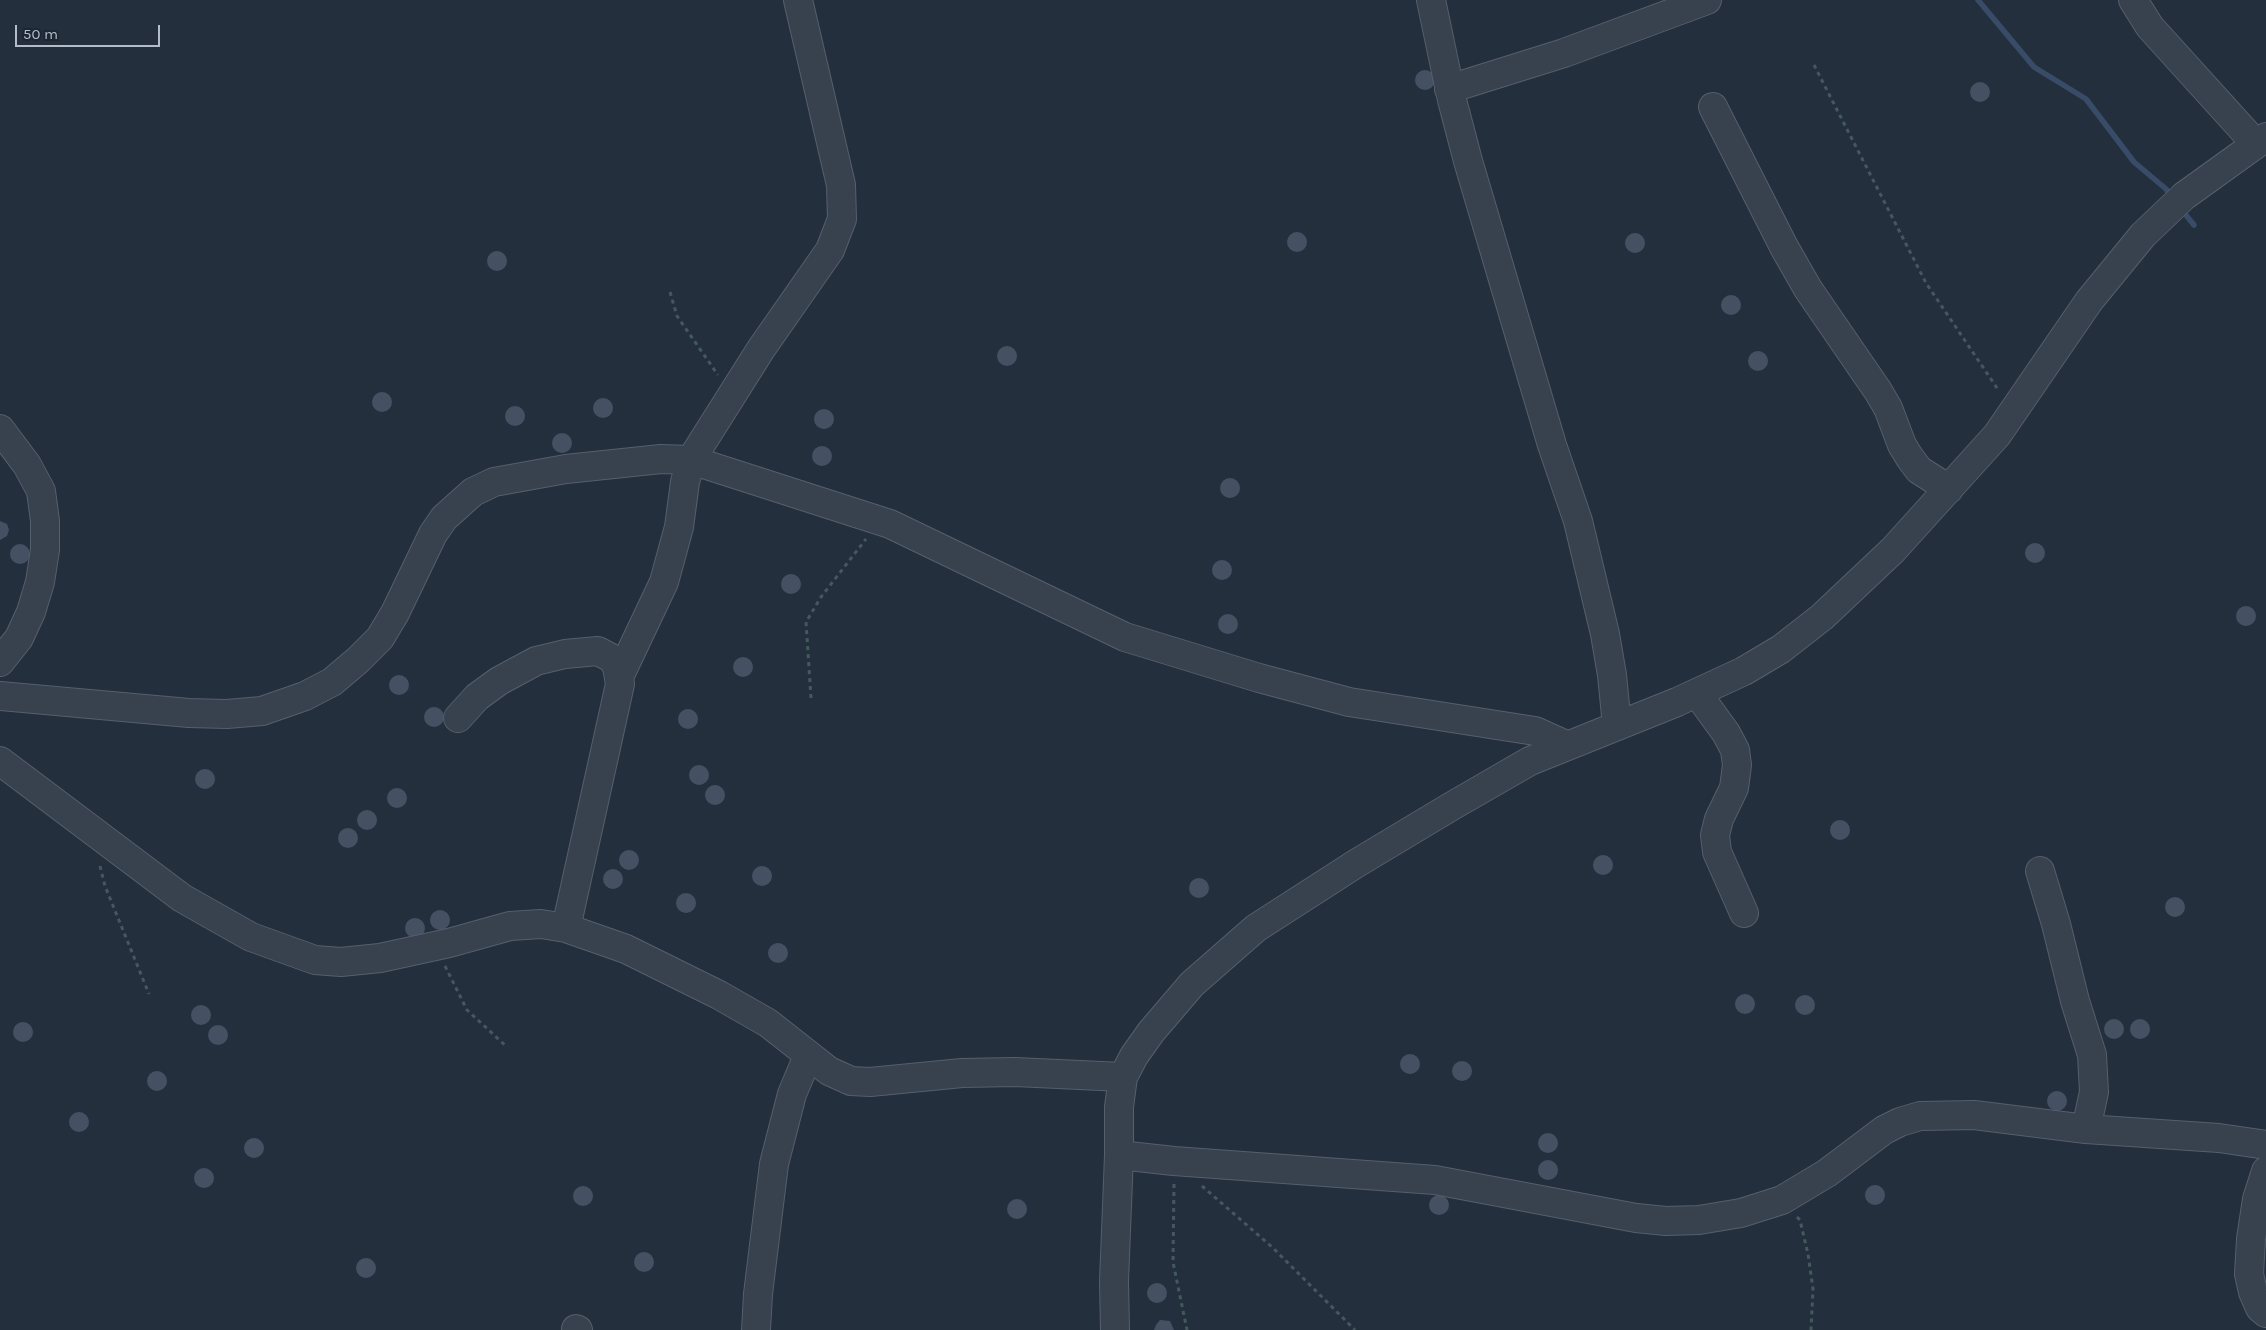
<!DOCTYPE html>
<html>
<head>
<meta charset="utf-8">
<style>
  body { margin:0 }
  #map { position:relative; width:2266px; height:1330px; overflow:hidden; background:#242f3e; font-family:Karla,sans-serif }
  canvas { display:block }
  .scale { position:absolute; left:15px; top:25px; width:145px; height:22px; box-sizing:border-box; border:2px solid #b4bcc9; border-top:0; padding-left:6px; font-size:15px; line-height:18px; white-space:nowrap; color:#b4bcc9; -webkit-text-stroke:4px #1d2633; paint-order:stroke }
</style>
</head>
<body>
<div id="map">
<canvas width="2266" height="1330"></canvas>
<div class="scale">50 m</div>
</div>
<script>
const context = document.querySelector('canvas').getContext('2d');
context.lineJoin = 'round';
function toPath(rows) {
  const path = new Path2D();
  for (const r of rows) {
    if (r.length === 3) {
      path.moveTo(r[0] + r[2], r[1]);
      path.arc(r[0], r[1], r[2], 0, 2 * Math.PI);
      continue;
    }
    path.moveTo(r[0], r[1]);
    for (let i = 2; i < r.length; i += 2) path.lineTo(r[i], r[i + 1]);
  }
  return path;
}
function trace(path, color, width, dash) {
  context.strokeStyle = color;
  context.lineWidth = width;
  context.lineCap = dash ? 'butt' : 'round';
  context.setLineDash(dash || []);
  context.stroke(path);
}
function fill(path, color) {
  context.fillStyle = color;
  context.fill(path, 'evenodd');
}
trace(toPath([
  [1978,0,2034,67,2086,99,2134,162,2166,189,2172,197],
  [2181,209,2194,225]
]), '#394c67', 5.5);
fill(toPath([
  [1425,80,10],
  [1980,92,10],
  [1297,242,10],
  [1635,243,10],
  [497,261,10],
  [1731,305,10],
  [1007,356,10],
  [1758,361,10],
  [382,402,10],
  [603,408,10],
  [515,416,10],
  [824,419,10],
  [562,443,10],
  [822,456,10],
  [1230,488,10],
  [0,521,7,524,9,530,7,536,0,540],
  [2035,553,10],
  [20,554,10],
  [1222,570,10],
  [791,584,10],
  [2246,616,10],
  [1228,624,10],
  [743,667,10],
  [399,685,10],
  [434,717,10],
  [688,719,10],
  [699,775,10],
  [205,779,10],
  [715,795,10],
  [397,798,10],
  [367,820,10],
  [1840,830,10],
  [348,838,10],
  [629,860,10],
  [1603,865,10],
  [762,876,10],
  [613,879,10],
  [1199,888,10],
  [686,903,10],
  [2175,907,10],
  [440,920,10],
  [415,928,10],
  [778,953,10],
  [1745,1004,10],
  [1805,1005,10],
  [201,1015,10],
  [2114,1029,10],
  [2140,1029,10],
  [23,1032,10],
  [218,1035,10],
  [1410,1064,10],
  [1462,1071,10],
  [157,1081,10],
  [2057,1101,10],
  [79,1122,10],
  [1548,1143,10],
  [254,1148,10],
  [1548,1170,10],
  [204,1178,10],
  [1875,1195,10],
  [583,1196,10],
  [1439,1205,10],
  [1017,1209,10],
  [644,1262,10],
  [366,1268,10],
  [1157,1293,10],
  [1160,1320,1170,1321,1174,1330,1154,1330,1156,1325]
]), '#455162');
const minor = toPath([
  [1431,0,1452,100,1468,161,1552,445,1578,521,1605,634,1612,675,1617,726],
  [2133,0,2150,27,2256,144],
  [1449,89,1564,53,1707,0],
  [1713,107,1784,247,1808,289,1878,391,1888,408,1902,445,1910,458,1919,470,1949,489],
  [0,429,27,465,41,491,45,521,45,550,40,582,31,612,19,638,0,662],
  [620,675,664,582,679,527,685,482,691,460,761,349,830,250,842,219,841,185,798,0],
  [1697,693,1726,733,1735,750,1737,765,1734,788,1719,819,1715,835,1717,852,1744,913],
  [0,696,189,713,227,714,262,711,305,696,332,682,358,660,380,638,395,613,433,534,444,518,473,492,494,482,566,469,661,459,691,460,890,524,1125,637,1259,678,1349,702,1535,731,1566,745],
  [458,718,477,697,499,681,536,661,565,654,598,651,613,659,617,667,620,684,566,928],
  [0,761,182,898,251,937,315,960,341,962,380,958,449,943,510,926,541,924,566,928,626,949,719,995,768,1023,829,1071,851,1081,870,1082,962,1073,1015,1072,1123,1077],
  [2040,871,2056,924,2075,1001,2092,1055,2094,1092,2086,1129],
  [1119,1155,1174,1161,1435,1180,1636,1218,1666,1221,1699,1220,1741,1213,1782,1200,1827,1173,1884,1130,1900,1122,1920,1116,1974,1115,2086,1129,2219,1138,2266,1145],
  [2266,1171,2257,1199,2251,1239,2249,1274,2253,1292,2260,1308,2266,1313],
  [576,1329,578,1330],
  [756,1330,758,1294,774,1164,792,1094,808,1056],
  [1115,1330,1114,1281,1119,1155,1119,1107,1123,1077,1134,1056,1151,1032,1192,984,1256,928,1357,863,1452,806,1530,761,1677,702,1744,671,1781,649,1822,617,1893,550,1997,435,2089,301,2143,235,2184,196,2266,137]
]);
trace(minor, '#565f6c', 30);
trace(toPath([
  [1814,65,1926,283,1999,391],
  [670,292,677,316,718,375],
  [811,698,806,622,821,597,866,539],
  [100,866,105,886,149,994],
  [445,966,467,1010,507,1047],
  [1174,1184,1173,1262,1187,1330],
  [1202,1186,1272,1247,1355,1330],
  [1797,1217,1800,1220,1808,1254,1813,1289,1811,1330]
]), '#44595c', 3, [4, 4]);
trace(minor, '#38414e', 28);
</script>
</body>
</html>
